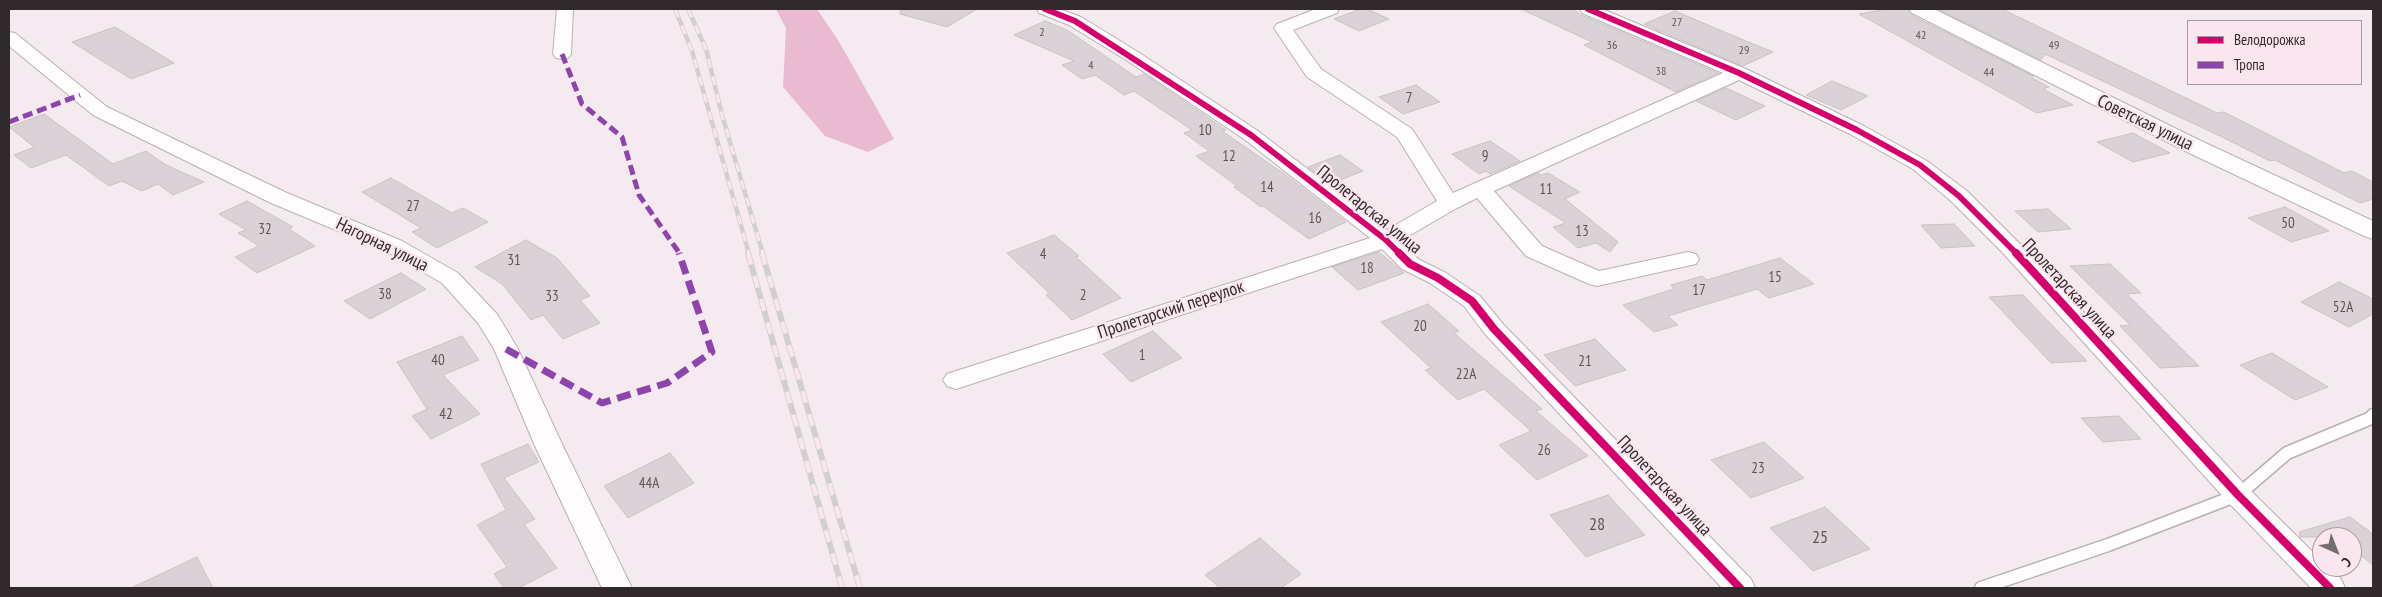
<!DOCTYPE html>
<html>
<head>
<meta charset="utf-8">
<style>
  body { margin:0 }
  #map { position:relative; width:2382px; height:597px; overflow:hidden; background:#f5eaef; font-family:"PT Sans Narrow",sans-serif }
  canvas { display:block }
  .frame { position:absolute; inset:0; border:10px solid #312a2d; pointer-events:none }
  .legend { position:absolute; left:2187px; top:20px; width:175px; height:65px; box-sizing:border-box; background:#f9e6ee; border:1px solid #a99ba1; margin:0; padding:6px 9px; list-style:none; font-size:15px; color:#312a2d }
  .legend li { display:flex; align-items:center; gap:10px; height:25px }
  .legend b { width:25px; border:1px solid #a99ba1 }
  .north { position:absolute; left:2312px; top:527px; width:50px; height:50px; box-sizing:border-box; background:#f9e6ee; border:1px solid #a99ba1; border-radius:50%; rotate:136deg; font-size:14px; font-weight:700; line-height:20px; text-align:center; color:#312a2d }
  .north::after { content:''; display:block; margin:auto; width:18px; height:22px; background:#766d71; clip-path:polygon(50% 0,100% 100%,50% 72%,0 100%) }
</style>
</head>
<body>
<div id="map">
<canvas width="2382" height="597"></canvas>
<div class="frame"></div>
<ul class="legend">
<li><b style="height:6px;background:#d6006c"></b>Велодорожка</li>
<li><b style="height:6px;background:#8e44ad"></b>Тропа</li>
</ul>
<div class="north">С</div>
</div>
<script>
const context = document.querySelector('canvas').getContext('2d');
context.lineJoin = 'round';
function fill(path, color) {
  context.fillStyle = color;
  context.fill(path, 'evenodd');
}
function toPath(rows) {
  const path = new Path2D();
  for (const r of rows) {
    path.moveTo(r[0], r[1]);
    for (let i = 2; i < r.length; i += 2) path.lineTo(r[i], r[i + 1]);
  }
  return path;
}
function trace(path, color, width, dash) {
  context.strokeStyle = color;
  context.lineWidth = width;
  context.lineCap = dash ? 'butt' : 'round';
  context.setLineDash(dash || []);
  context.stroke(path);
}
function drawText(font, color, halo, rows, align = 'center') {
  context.font = font + ' "PT Sans Narrow",sans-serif';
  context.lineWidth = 5;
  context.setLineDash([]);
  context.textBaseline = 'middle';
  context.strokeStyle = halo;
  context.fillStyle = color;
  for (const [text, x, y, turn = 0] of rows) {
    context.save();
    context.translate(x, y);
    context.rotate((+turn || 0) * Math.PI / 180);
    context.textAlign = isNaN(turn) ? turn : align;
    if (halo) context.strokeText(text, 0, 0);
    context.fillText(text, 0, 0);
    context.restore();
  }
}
fill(toPath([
  [776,9,817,9,838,40,894,139,868,152,825,136,783,87,786,28]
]), '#eabad1');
const building = toPath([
  [901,9,977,9,947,27,900,14,901,9],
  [1360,9,1367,9,1389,19,1359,31,1334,19,1360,9],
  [1521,9,1573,9,1581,15,1718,73,1676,92,1584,45,1592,42,1521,9],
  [1887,9,1907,9,1911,15,2033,76,2032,78,2049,87,2043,89,2073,105,2037,113,1859,14,1887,9],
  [1938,9,2002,9,2217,113,2224,112,2344,173,2352,171,2373,182,2373,199,2360,203,2275,160,2270,161,2220,136,2045,54,2041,60,1938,9],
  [1675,11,1741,39,1773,52,1743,66,1644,24,1675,11],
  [1045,21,1067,30,1136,77,1144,74,1226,130,1222,131,1286,175,1346,222,1309,239,1263,206,1261,207,1234,187,1237,186,1196,156,1209,151,1184,133,1192,130,1134,91,1124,95,1095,75,1082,79,1062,65,1074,61,1014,35,1045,21],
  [115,27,174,63,131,79,72,42,115,27],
  [1832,81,1868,96,1841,110,1806,95,1832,81],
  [1416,85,1440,102,1403,114,1379,97,1416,85],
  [1726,88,1765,106,1736,120,1696,101,1726,88],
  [44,114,113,164,146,151,166,165,204,182,173,195,158,184,142,191,122,181,109,186,66,155,31,168,14,155,34,147,9,127,44,114],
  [2133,133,2170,153,2133,162,2097,142,2133,133],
  [1490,141,1520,161,1490,174,1486,171,1479,174,1452,154,1490,141],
  [1340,155,1363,171,1330,184,1308,167,1340,155],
  [1538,173,1541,175,1548,173,1580,192,1565,199,1618,242,1610,252,1596,243,1578,248,1553,227,1566,223,1509,186,1538,173],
  [391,178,452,213,463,208,488,222,437,248,412,232,421,228,362,192,391,178],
  [247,201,293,227,289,229,315,246,257,273,235,257,259,246,238,233,246,230,219,214,247,201],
  [2285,207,2329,231,2291,242,2248,218,2285,207],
  [2048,209,2071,229,2038,232,2015,211,2048,209],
  [1954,224,1975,246,1941,248,1921,225,1954,224],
  [1054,235,1079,256,1076,257,1121,298,1072,320,1046,295,1049,293,1007,253,1054,235],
  [526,240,557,258,590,296,580,300,600,323,563,339,543,315,531,320,502,284,475,267,526,240],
  [1379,252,1404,273,1358,290,1332,267,1379,252],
  [1780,258,1814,284,1769,298,1757,289,1668,316,1678,325,1654,332,1623,305,1674,289,1671,285,1702,276,1707,280,1780,258],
  [2110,264,2141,293,2127,294,2199,366,2160,368,2120,326,2130,325,2070,266,2110,264],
  [401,273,426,289,370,319,344,301,401,273],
  [2339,282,2373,299,2373,314,2349,327,2301,302,2339,282],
  [2023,295,2048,321,2087,361,2051,363,1989,297,2023,295],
  [1428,304,1459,331,1454,333,1542,409,1536,411,1588,456,1537,480,1499,445,1531,431,1484,389,1458,400,1425,370,1431,368,1381,322,1428,304],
  [1153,331,1182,358,1131,382,1103,354,1153,331],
  [462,336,479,360,443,375,480,414,431,439,412,416,427,409,397,362,462,336],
  [1595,339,1626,370,1575,386,1544,355,1595,339],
  [2272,353,2328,387,2295,400,2240,365,2272,353],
  [2119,416,2141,439,2103,442,2081,418,2119,416],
  [1764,442,1804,478,1751,498,1711,460,1764,442],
  [528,444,539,462,504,478,535,519,524,524,557,568,519,588,504,588,494,574,507,567,477,525,506,510,481,464,528,444],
  [670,453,694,483,628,518,604,486,670,453],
  [1608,495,1645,535,1586,557,1550,515,1608,495],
  [1825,507,1870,549,1813,571,1770,528,1825,507],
  [2350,517,2373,534,2373,565,2352,549,2352,537,2300,537,2299,532,2350,517],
  [1260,538,1301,574,1281,588,1220,588,1205,575,1260,538],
  [197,557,213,588,131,588,197,557]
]);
fill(building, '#dad2d6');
trace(building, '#cac2c6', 1);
const service = toPath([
  [1981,588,2108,545,2238,495,2287,453,2371,418,2373,415]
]);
const minor = toPath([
  [557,9,573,9,571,54,568,58,562,59,556,58,553,54,557,9],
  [1037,9,1059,9,1081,17,1138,52,1258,131,1387,230,1437,201,1397,137,1307,77,1274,28,1277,24,1316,9,1339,9,1337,13,1293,30,1321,69,1412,129,1453,193,1723,73,1582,13,1580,9,1602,9,1746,69,1864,126,1927,161,1967,191,2019,243,2248,488,2322,561,2322,567,2328,567,2341,579,2345,588,2311,588,2228,502,2003,253,1951,201,1913,169,1850,134,1739,80,1494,191,1542,246,1599,271,1688,252,1696,254,1699,259,1696,264,1597,286,1589,284,1526,256,1477,198,1457,208,1400,241,1418,259,1446,273,1480,296,1503,324,1751,579,1755,588,1722,588,1485,334,1464,306,1430,283,1402,269,1382,249,965,386,956,389,947,386,943,380,947,374,1370,238,1244,139,1126,60,1069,25,1039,13,1037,9],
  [9,32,15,33,107,107,287,193,402,241,458,273,497,314,518,349,563,446,632,588,602,588,535,446,494,349,478,323,442,283,386,251,271,203,93,115,9,46,9,32]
]);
const secondary = toPath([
  [1909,9,1934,9,2199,140,2373,221,2373,239,2364,236,2183,150,1912,13,1909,9]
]);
trace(service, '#b8b1b4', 15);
trace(minor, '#b8b1b4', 2);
trace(secondary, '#b8b1b4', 2);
trace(service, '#fefcfd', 12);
fill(minor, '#fefcfd');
fill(secondary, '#fefcfd');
const railFar1 = toPath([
  [675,9,692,51,749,254],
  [688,9,706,49,722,115,763,254]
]);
const rail = toPath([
  [748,253,842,588],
  [762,253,860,588]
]);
trace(railFar1, '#d1cfd0', 4.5);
trace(rail, '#d1cfd0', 6);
trace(railFar1, '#f9e6ee', 3, [9]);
trace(rail, '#f9e6ee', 4.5, [12]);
trace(toPath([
  [562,54,582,104,622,137,639,195,680,254],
  [9,122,80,95]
]), '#8e44ad', 5, [10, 5]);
trace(toPath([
  [506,349,602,403,667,383,712,352,679,253]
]), '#8e44ad', 7, [14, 7]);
trace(toPath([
  [1045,9,1075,21,1251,135,1386,240,1400,254],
  [1588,9,1739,73,1857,130,1920,165,1959,196,2017,254]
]), '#d6006c', 6);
trace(toPath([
  [1399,253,1410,264,1438,278,1472,301,1494,329,1740,588],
  [2016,253,2238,495,2330,588]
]), '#d6006c', 8);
drawText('12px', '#5d5659', null, [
  ["27",1677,23],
  ["2",1042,33],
  ["42",1921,36],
  ["36",1612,46],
  ["49",2054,46],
  ["29",1744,51],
  ["4",1091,66],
  ["38",1661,72],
  ["44",1989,73]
]);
drawText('15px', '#5d5659', null, [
  ["7",1409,99],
  ["10",1205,131],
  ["12",1229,157],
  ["9",1485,157],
  ["14",1267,188],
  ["11",1546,190],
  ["27",413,207],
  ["16",1315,219],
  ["50",2288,224],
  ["32",265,230],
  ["13",1582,232],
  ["4",1043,255],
  ["31",514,261],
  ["18",1367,269],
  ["15",1775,278],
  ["17",1699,291],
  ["38",385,295],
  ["2",1083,296],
  ["33",552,297],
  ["52А",2343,308],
  ["20",1420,327],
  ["1",1142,356],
  ["40",438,361],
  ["21",1585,362],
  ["22А",1466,375],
  ["42",446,415],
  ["26",1544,451],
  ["23",1758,469],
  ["44А",649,484]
]);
drawText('18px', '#312a2d', '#f9e6ee', [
  ["Советская улица",2145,123,26],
  ["Пролетарская улица",1369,210,39],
  ["Нагорная улица",382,245,26],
  ["Пролетарская улица",2069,289,47],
  ["Пролетарский переулок",1171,310,-18],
  ["Пролетарская улица",1664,486,47]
]);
drawText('18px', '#5d5659', null, [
  ["28",1597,525],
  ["25",1820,538]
]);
</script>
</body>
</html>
